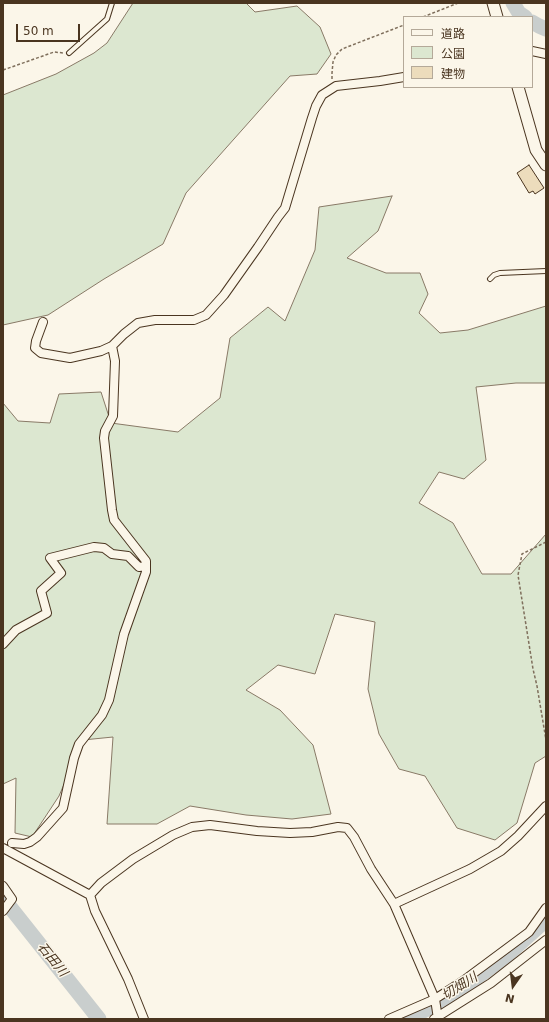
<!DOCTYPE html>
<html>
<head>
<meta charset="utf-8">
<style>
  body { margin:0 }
  #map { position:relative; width:549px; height:1022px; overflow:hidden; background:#fbf6e9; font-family:"DejaVu Sans","Noto Sans JP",sans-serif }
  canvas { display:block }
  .frame { position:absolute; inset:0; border:4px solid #4a3520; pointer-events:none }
  .legend { position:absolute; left:403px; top:16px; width:130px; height:72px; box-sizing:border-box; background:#fbf6e9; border:1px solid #b4a999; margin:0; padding:5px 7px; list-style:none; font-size:12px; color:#4a3520 }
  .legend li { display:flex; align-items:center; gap:8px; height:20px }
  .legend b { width:20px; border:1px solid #b4a999 }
  .north { position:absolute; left:493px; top:966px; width:40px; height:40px; -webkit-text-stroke:3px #fbf6e9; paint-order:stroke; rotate:194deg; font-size:11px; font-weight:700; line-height:16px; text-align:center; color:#4a3520 }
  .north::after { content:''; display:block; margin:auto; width:14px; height:18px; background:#4a3520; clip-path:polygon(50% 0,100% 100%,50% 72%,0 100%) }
  .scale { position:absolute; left:16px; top:24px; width:64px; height:18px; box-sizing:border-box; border:2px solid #4a3520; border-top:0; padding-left:5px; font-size:12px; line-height:14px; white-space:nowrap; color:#4a3520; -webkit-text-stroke:3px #fbf6e9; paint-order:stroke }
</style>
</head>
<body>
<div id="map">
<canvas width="549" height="1022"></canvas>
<div class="frame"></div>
<ul class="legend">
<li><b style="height:5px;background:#fbf6e9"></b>道路</li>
<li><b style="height:11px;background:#dce7d0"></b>公園</li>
<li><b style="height:11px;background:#ecdcbc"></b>建物</li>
</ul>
<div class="north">N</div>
<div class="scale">50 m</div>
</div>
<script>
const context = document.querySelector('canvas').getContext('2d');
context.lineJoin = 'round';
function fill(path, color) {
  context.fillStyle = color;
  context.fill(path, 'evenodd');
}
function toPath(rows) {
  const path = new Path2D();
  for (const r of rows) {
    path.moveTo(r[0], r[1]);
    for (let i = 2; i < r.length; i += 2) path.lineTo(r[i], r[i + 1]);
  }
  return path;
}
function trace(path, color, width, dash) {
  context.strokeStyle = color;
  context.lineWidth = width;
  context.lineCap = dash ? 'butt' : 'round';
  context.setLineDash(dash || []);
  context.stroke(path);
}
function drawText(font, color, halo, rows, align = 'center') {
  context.font = font + ' "DejaVu Sans","Noto Sans JP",sans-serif';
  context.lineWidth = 3;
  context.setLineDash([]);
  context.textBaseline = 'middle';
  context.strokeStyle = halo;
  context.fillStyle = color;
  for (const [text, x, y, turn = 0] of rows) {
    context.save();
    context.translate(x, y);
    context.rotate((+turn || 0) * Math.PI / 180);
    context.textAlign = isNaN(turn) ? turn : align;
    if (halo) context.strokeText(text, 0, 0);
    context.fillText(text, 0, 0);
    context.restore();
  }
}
const green = toPath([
  [133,3,246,3,255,12,297,6,320,27,331,54,317,74,290,76,186,193,163,244,104,279,48,315,3,325,3,95,56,74,94,53,107,43,133,3],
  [392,196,378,231,347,258,386,273,420,273,428,294,419,313,440,333,468,330,546,306,546,383,516,383,476,387,486,460,464,479,439,472,419,503,453,523,482,574,511,574,546,534,546,756,535,763,517,823,495,840,457,828,425,776,399,769,379,734,368,689,375,622,335,614,315,674,278,665,246,690,280,710,313,745,331,814,292,819,246,815,190,806,157,824,107,824,113,737,83,740,59,796,32,837,15,833,16,778,3,784,3,403,18,421,50,423,59,394,101,392,111,423,178,432,220,398,230,338,268,307,285,321,315,250,319,207,392,196]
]);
fill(green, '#dce7d0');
trace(green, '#887966', 1);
trace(toPath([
  [513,3,519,13,525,17],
  [532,22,539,26,546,29],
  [3,903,10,907,99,1019],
  [408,1019,427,1009,468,984,505,957,546,920]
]), '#c9cecd', 15);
const building = toPath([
  [529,165,544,188,535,194,533,191,529,193,517,173,529,165]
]);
fill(building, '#ecdcbc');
trace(building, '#4a3520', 1);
const lane = toPath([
  [69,53,107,19,112,3],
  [490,279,494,275,500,273,546,271]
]);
const street = toPath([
  [532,51,546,54],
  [43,322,36,341,35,348,41,353,70,358,101,351,112,346,124,334,138,323,155,320,194,320,206,315,224,295,258,247,278,217,285,208,312,118,316,106,322,95,336,86,380,81,404,77],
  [3,644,16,630,47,613,41,591,61,573,50,558,94,547,104,548,112,554,128,556,139,567,146,566],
  [12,843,24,844,30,842,37,837,63,808,74,758,79,744,102,715,109,700,124,634,146,572,146,561,114,520,112,510,104,438,105,431,113,416,115,361,112,346],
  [3,848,90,895,95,911,128,979,144,1019],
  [3,886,12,899,3,911],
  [90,895,101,883,133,859,173,835,192,827,210,825,257,831,290,833,312,832,338,827,347,828,354,837,371,869,394,904,435,999,438,1019],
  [394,904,470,869,501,851,518,836,546,806],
  [389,1019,435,999,463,981,529,932,546,908],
  [434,1019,491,983,546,940]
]);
const secondary = toPath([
  [493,3,497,17],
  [518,87,536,150,546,165]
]);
trace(lane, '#4a3520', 6);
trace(street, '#4a3520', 10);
trace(secondary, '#4a3520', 13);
trace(toPath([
  [423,17,458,3],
  [3,70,54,52,64,53],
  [332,79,332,73,333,62,336,55,342,49,404,25],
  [546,542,522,554,518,575,533,669,537,686,546,740]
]), '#7f6f5c', 1.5, [3, 2]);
trace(lane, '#fbf6e9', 4);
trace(street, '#fbf6e9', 8);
trace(secondary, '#fbf6e9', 11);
drawText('italic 13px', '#4a3520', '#fbf6e9', [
  ["石田川",52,960,51],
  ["切畑川",460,987,-32]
]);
</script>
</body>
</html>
